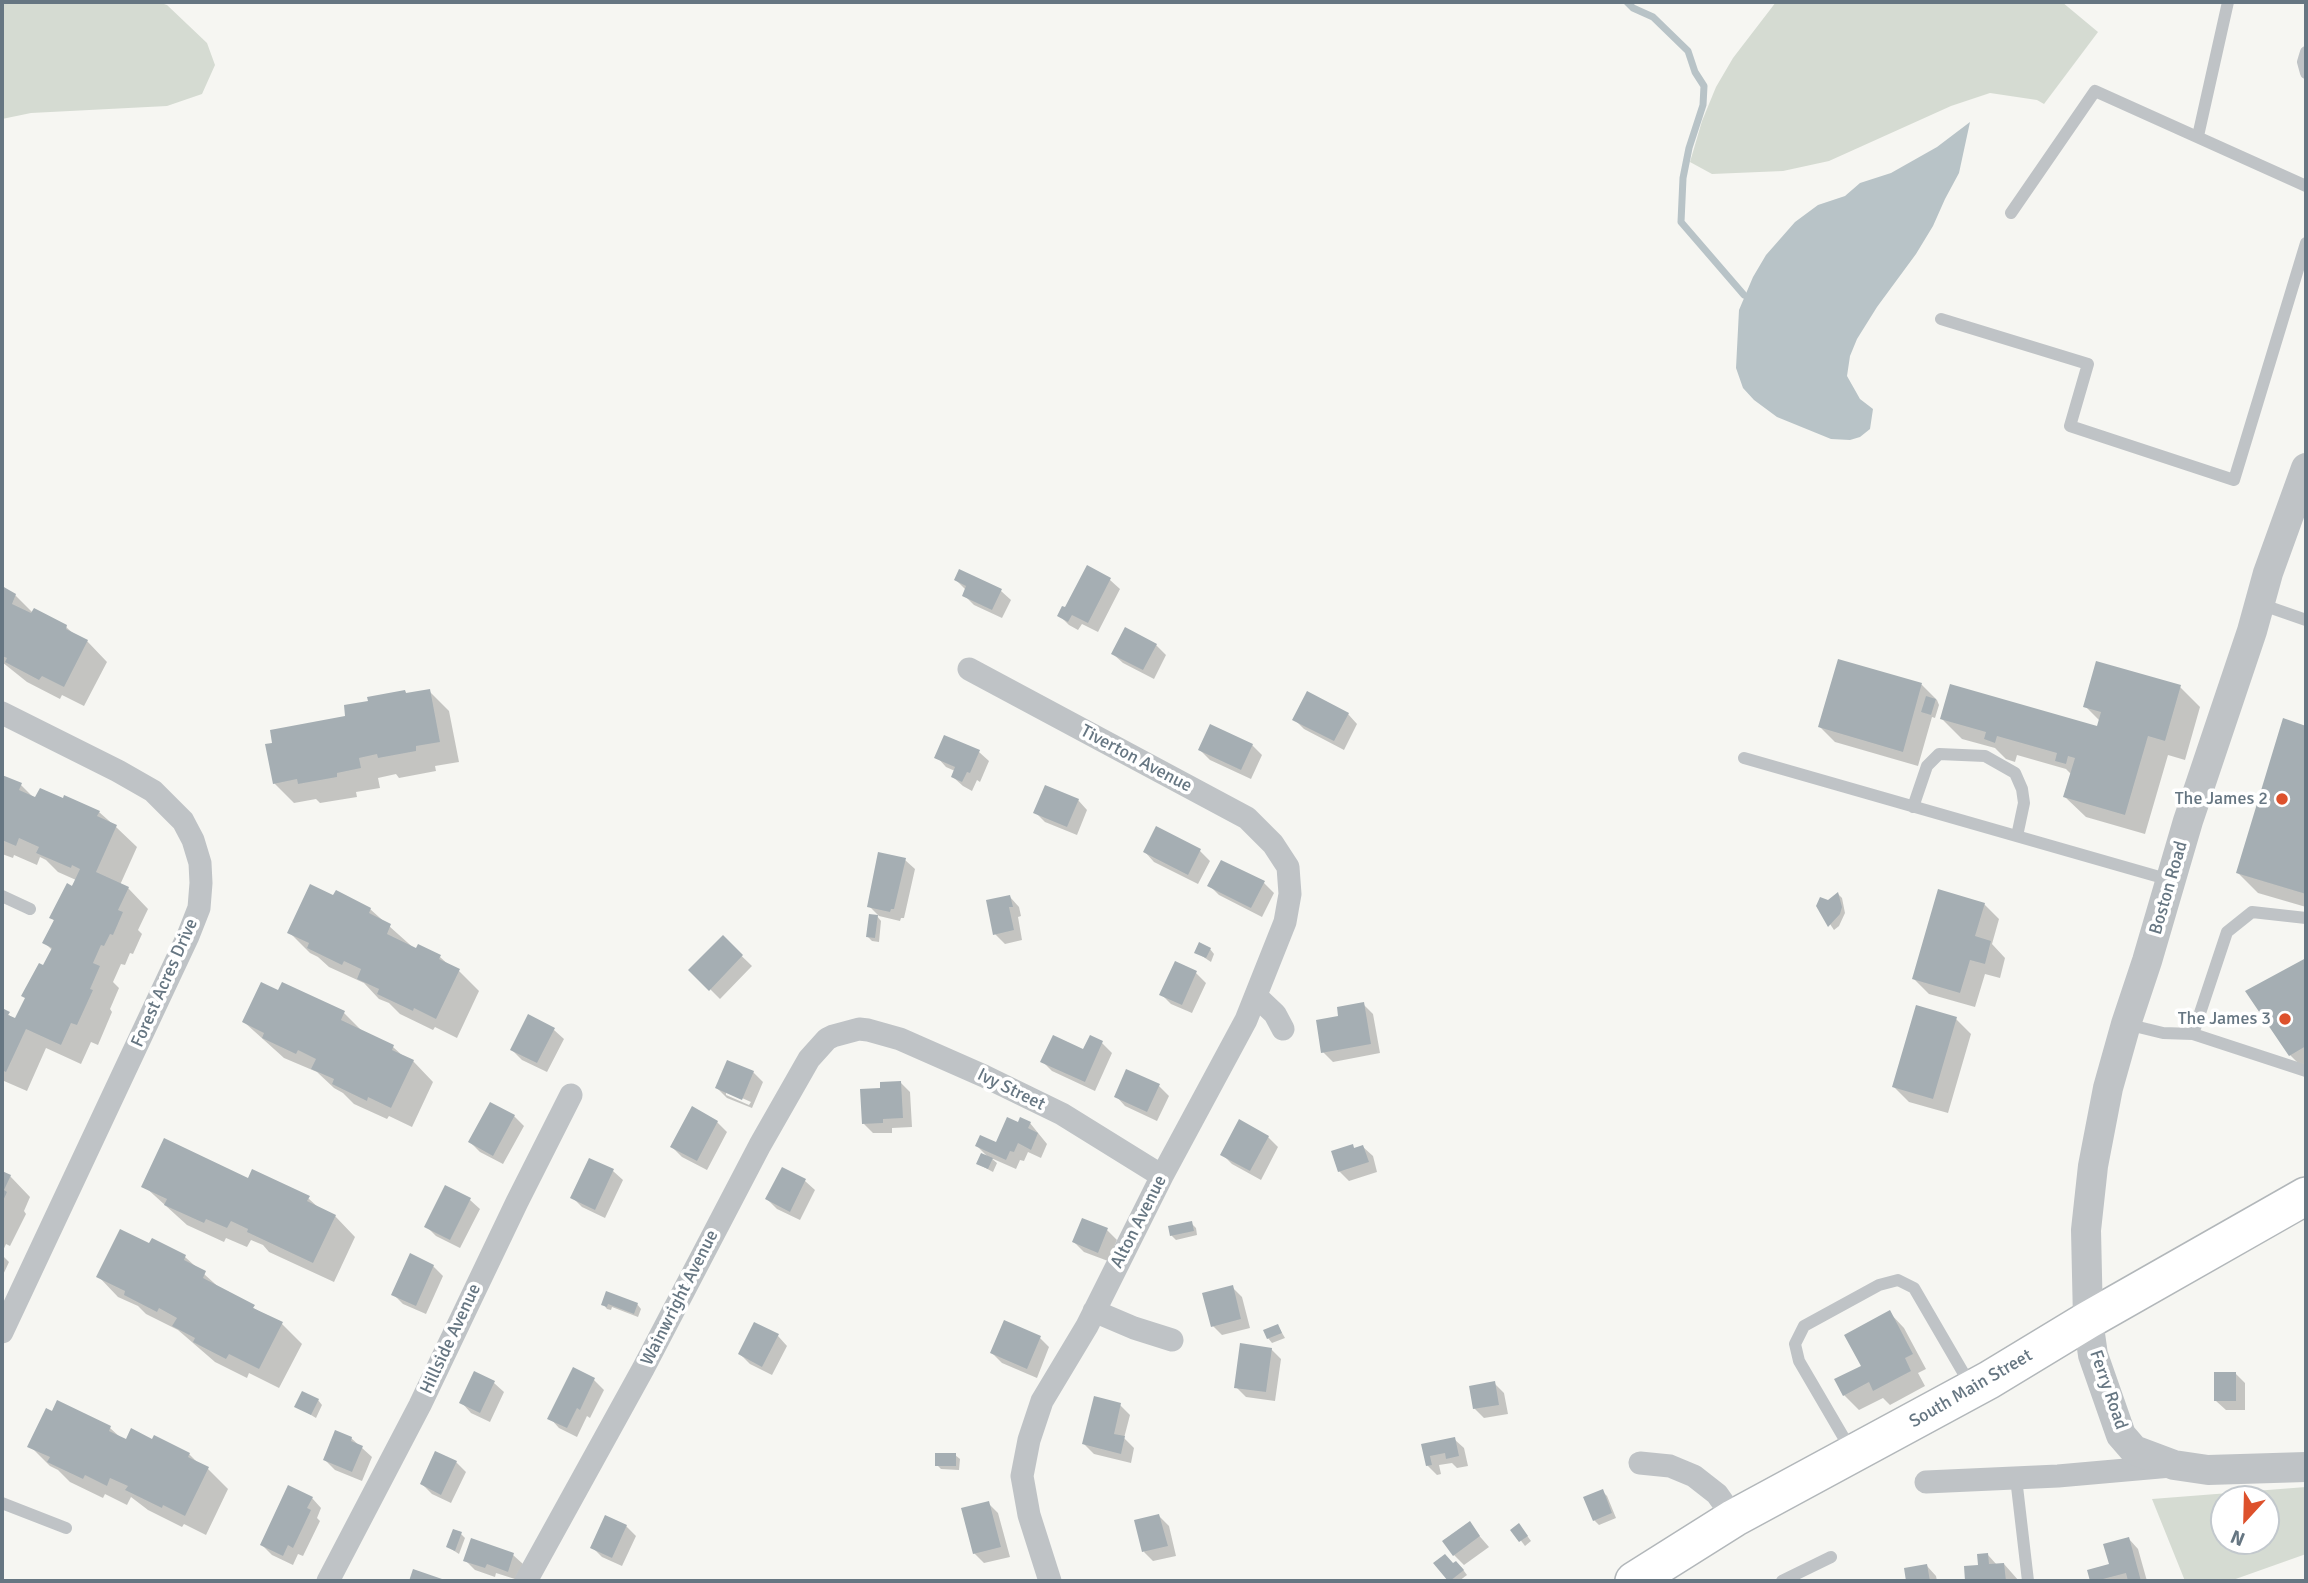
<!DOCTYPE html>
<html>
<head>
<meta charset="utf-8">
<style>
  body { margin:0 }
  #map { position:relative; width:2308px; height:1583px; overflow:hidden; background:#f6f6f2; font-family:Signika,sans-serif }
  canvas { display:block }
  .frame { position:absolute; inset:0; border:4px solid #667682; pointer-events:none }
  .north { position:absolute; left:2210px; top:1485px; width:70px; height:70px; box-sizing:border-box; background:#fff; border:2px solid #c2c8cd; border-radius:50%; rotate:202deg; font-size:19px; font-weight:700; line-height:28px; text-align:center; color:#667682 }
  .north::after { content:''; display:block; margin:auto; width:24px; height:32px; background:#dd512c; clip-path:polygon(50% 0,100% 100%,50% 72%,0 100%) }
</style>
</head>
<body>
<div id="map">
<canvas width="2308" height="1583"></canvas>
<div class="frame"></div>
<div class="north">N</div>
</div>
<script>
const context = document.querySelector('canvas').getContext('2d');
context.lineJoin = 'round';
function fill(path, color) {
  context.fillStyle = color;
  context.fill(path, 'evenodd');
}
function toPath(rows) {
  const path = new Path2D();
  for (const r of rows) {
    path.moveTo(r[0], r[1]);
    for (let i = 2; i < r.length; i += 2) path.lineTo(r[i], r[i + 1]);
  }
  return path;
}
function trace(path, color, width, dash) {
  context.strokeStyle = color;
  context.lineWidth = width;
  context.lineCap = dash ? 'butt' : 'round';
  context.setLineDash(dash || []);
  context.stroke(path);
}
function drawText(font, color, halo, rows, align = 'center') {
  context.font = font + ' Signika,sans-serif';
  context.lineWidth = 7;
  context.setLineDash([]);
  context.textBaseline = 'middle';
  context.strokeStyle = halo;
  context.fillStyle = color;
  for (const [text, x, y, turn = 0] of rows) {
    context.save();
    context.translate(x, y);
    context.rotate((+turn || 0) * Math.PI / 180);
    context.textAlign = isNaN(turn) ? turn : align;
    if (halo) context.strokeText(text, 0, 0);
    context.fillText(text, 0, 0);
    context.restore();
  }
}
fill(toPath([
  [2,2,158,2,167,5,207,43,215,65,202,94,167,106,31,113,2,119],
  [1776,2,2062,2,2098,32,2044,104,2037,100,1990,93,1951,106,1829,161,1783,171,1712,174,1690,162,1702,121,1716,87,1733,58],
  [2306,1487,2306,1554,2230,1581,2185,1581,2152,1499],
  [2224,1499,2266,1499,2266,1541,2224,1541]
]), '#d5dbd2');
fill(toPath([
  [1970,122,1959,173,1945,199,1933,226,1916,254,1877,307,1857,339,1850,356,1847,376,1860,399,1873,409,1870,429,1860,437,1850,440,1831,439,1777,417,1754,400,1743,388,1736,368,1739,310,1753,277,1766,255,1795,222,1818,205,1845,196,1860,183,1891,173,1937,147]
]), '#b8c3c7');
fill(toPath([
  [1088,568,1110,580,1120,589,1098,632,1082,624,1078,630,1069,625,1059,615,1066,610],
  [956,580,1001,591,1011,600,1002,618,974,605,964,595,966,590],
  [2,586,15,595,33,613,66,627,75,635,87,641,107,662,84,706,62,695,60,699,27,682,2,662],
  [1126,629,1156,645,1166,655,1154,679,1123,663,1113,654],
  [1839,661,1922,685,1937,700,1939,705,1935,718,1932,717,1918,766,1835,742,1820,727],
  [2180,687,2200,707,2185,760,2168,755,2145,834,2086,817,2065,797,2072,775,2066,769,2017,755,2015,762,2006,759,1995,748,1962,739,1942,719,2098,729,2100,721,2085,706],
  [429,691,449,711,459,762,435,766,436,771,399,778,396,774,378,778,380,788,356,792,357,797,320,803,316,799,294,803,274,783,347,717,370,702,405,692,408,695],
  [1348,714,1357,724,1344,750,1304,729,1295,720],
  [2284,720,2306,727,2306,907,2258,893,2238,873],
  [1252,745,1262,755,1251,779,1210,760,1200,750],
  [979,752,989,761,980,782,977,780,972,791,963,786,953,777,955,771,946,767,937,757],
  [2,777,21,785,36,800,99,812,116,827,137,847,120,885,128,888,148,909,138,930,142,934,133,954,130,953,125,965,121,964,113,982,119,988,110,1009,112,1012,98,1045,91,1042,81,1064,46,1048,27,1091,4,1081,2,1084,2,1010,16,1020,52,950,44,942,55,922,51,917,76,880,58,872,46,860,40,857,37,865,14,855,13,858,2,854],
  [1078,800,1087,810,1077,835,1045,822,1035,812],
  [1156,829,1200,851,1210,861,1198,884,1154,862,1145,852],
  [905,860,915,869,904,918,901,918,900,921,879,916,869,906],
  [1264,883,1274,893,1262,917,1219,895,1210,886],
  [1838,894,1842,898,1845,913,1839,926,1834,930,1818,906,1828,902],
  [1010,897,1019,907,1021,916,1018,917,1022,940,1005,944,995,934],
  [1984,904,1999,919,1992,944,2005,958,2000,978,1985,974,1975,1007,1929,994,1914,979],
  [370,909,417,951,440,957,450,966,459,971,479,991,457,1038,435,1027,433,1030,400,1014,389,1003,379,999,364,983,329,967,318,957,310,953,289,932],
  [877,916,881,921,879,942,872,941,868,937],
  [723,938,752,966,720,999,691,970],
  [1210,949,1214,954,1211,962,1196,952],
  [2306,960,2306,1071,2290,1055,2247,991],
  [1175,963,1196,973,1206,983,1192,1013,1171,1004,1161,994],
  [283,984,344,1013,365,1034,393,1047,404,1057,413,1061,433,1082,412,1127,389,1116,387,1119,354,1104,343,1093,334,1088,317,1072,284,1058,244,1022,279,992],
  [1363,1004,1373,1014,1380,1053,1333,1062,1323,1052,1340,1017],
  [1956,1019,1971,1034,1948,1113,1909,1102,1894,1087],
  [554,1030,564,1039,547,1072,522,1060,512,1050],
  [1102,1043,1112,1053,1095,1091,1052,1071,1043,1062,1084,1052],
  [753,1072,763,1082,752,1108,727,1098,717,1088],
  [726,1091,751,1102,749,1105,726,1095],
  [901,1083,910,1092,912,1127,892,1128,892,1133,873,1133,864,1124,882,1090],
  [1159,1086,1169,1096,1157,1121,1125,1106,1116,1096],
  [514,1116,524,1126,503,1164,480,1152,470,1142],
  [717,1122,727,1132,707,1170,682,1157,672,1147],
  [1030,1123,1047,1144,1041,1158,1028,1152,1024,1161,1020,1160,1016,1169,991,1158,997,1163,993,1172,978,1164,989,1158,977,1146,997,1144,1019,1124],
  [1268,1137,1278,1147,1261,1180,1232,1164,1222,1154],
  [1352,1146,1355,1149,1363,1147,1373,1156,1377,1172,1349,1181,1339,1171],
  [782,1169,805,1181,815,1190,800,1220,777,1209,767,1199],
  [613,1171,623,1180,605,1218,582,1207,572,1197],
  [2,1172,10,1176,30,1197,24,1211,26,1214,10,1246,6,1244,2,1253],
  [249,1180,308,1198,320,1209,335,1216,355,1237,334,1282,269,1252,263,1245,251,1240,247,1247,226,1238,224,1242,187,1225,144,1186],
  [470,1200,480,1209,460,1248,436,1236,426,1226],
  [1191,1223,1196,1228,1197,1235,1176,1240,1171,1235],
  [1107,1230,1117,1240,1108,1261,1084,1252,1074,1242],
  [150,1245,185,1257,223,1291,282,1324,302,1344,279,1388,249,1373,247,1378,215,1362,178,1330,146,1314,138,1306,118,1297,98,1276],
  [2,1255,9,1262,2,1277],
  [433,1266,443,1276,426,1314,403,1304,393,1294],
  [1232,1287,1242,1297,1250,1328,1222,1335,1213,1326],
  [607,1293,637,1304,641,1309,638,1317,612,1307,611,1310,607,1309,603,1304],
  [1889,1312,1904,1328,1926,1369,1918,1373,1925,1386,1890,1405,1883,1398,1859,1410,1844,1395,1863,1366],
  [1278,1326,1285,1338,1272,1343,1268,1338],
  [778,1336,787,1346,772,1375,750,1364,740,1354],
  [1040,1338,1049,1347,1037,1378,1002,1363,992,1353],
  [1271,1349,1281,1359,1275,1401,1246,1397,1236,1387],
  [573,1370,594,1380,604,1390,590,1418,587,1416,577,1437,559,1428,550,1418],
  [2235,1373,2245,1383,2245,1410,2226,1410,2216,1401],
  [475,1374,494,1383,504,1392,490,1422,471,1413,462,1403],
  [1494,1383,1504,1393,1508,1414,1484,1418,1474,1408],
  [318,1400,322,1405,316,1418,296,1406],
  [58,1402,110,1428,121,1438,189,1454,199,1464,208,1469,228,1489,206,1535,184,1524,182,1527,148,1510,131,1497,127,1505,105,1494,103,1498,70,1482,58,1470,50,1466,30,1446],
  [1120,1405,1130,1415,1124,1438,1134,1448,1131,1463,1094,1454,1084,1444],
  [351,1438,372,1457,362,1481,335,1470,325,1460],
  [1454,1439,1464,1448,1468,1466,1457,1468,1452,1463,1439,1465,1441,1474,1437,1475,1427,1465,1423,1445],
  [955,1455,960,1459,959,1470,941,1469,937,1465],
  [456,1462,466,1472,451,1503,432,1494,422,1484],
  [1602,1491,1607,1496,1616,1518,1599,1525,1594,1520],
  [312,1498,321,1508,317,1518,320,1521,303,1556,298,1554,293,1565,272,1555,262,1545],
  [988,1503,998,1513,1010,1557,984,1563,974,1553],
  [1159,1516,1169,1526,1176,1556,1153,1561,1144,1552],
  [1469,1524,1489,1547,1464,1565,1454,1555],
  [626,1526,636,1536,622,1566,602,1557,592,1547],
  [1513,1530,1523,1530,1531,1541,1525,1546],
  [461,1534,465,1538,459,1554,448,1547],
  [2129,1539,2138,1549,2147,1581,2092,1581,2089,1571,2111,1565],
  [513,1555,523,1564,518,1580,496,1573,495,1577,475,1570,465,1560],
  [1988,1555,1997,1565,2004,1564,2019,1581,1967,1581,1966,1568,1980,1567],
  [1436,1563,1461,1567,1467,1575,1459,1581,1450,1581],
  [1927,1566,1936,1576,1937,1581,1908,1581,1906,1569]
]), '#0003');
trace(toPath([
  [1627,2,1633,8,1653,17,1688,51,1695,72,1704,86,1703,105,1689,148,1683,178,1681,222,1744,295]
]), '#b8c3c7', 7);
fill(toPath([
  [1087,565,1111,578,1088,623,1072,615,1068,622,1057,616,1062,606,1065,607],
  [959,569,1002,589,992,610,962,596,966,586,954,580],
  [2,586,16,594,12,604,31,613,34,608,67,625,66,629,88,640,64,687,42,676,39,680,5,662,7,658,2,656],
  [1125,627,1157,644,1143,670,1111,654],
  [1838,659,1922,683,1903,752,1818,727],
  [2096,661,2181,685,2165,741,2148,736,2125,815,2063,797,2075,758,2068,756,2066,764,2055,761,2057,753,1997,736,1995,743,1984,739,1986,732,1940,719,1950,684,2097,726,2101,712,2083,707],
  [430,689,440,742,416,746,416,751,378,758,377,754,359,758,361,768,337,773,337,777,298,784,297,779,273,784,265,744,272,743,270,730,345,716,344,705,368,701,367,697,405,690,406,693],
  [1307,691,1349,713,1334,741,1292,720],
  [1926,696,1936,699,1931,715,1921,712],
  [2283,718,2306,726,2306,894,2236,873],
  [1210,724,1253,744,1241,770,1198,750],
  [944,735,980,750,970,773,967,772,962,782,951,777,955,767,934,758],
  [2,775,22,783,19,790,35,797,40,788,63,798,64,795,100,811,97,816,117,825,96,872,129,887,118,910,123,912,113,935,110,934,104,946,101,945,93,963,100,966,90,989,93,990,77,1025,71,1023,61,1045,26,1029,6,1072,2,1070,2,1008,10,1012,8,1015,15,1018,25,998,21,996,39,963,43,965,52,948,42,943,54,920,49,918,67,883,72,886,80,869,72,865,71,868,36,853,39,847,19,838,16,846,2,840],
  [1045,785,1079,799,1067,827,1033,813],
  [1156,826,1201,849,1188,875,1143,852],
  [878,852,906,858,894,909,891,909,890,912,867,907],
  [1221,860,1265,881,1251,908,1207,886],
  [310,884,333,895,336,890,371,908,369,913,391,924,387,934,416,948,418,944,441,955,439,959,460,969,436,1019,414,1008,413,1011,377,994,379,989,357,979,361,969,344,961,342,965,307,948,309,943,287,933],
  [1938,889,1985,903,1975,936,1991,941,1985,964,1970,960,1960,993,1912,979],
  [1838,892,1842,907,1840,914,1828,927,1816,906,1820,897,1828,900],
  [1010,895,1013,907,1009,907,1014,930,993,935,986,900],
  [869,914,878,915,875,938,866,937],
  [723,935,743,955,709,991,688,970],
  [1199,942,1211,948,1206,958,1194,953],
  [2306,958,2306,1046,2289,1056,2245,991],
  [1175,961,1197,971,1182,1005,1159,995],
  [261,982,278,990,282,982,345,1011,341,1020,394,1045,392,1050,414,1060,391,1108,368,1097,367,1101,332,1084,334,1079,311,1069,316,1059,298,1050,296,1054,262,1038,264,1033,242,1022],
  [1364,1002,1371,1044,1321,1053,1316,1020,1338,1016,1337,1007],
  [1916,1005,1957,1017,1933,1099,1892,1087],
  [528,1014,555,1028,537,1063,510,1050],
  [1053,1035,1083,1049,1090,1035,1103,1041,1085,1082,1040,1062],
  [727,1060,754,1071,742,1100,715,1088],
  [1126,1069,1160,1084,1147,1112,1114,1097],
  [901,1081,903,1118,883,1119,883,1123,862,1124,860,1089,880,1088,880,1082],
  [490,1102,515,1115,493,1156,468,1142],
  [692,1106,718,1121,697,1161,670,1147],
  [1007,1117,1018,1122,1020,1117,1031,1122,1028,1128,1038,1133,1031,1150,1018,1143,1014,1152,1010,1151,1006,1160,975,1146,980,1135,996,1142],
  [1239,1119,1269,1136,1250,1171,1220,1155],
  [164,1138,248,1178,252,1169,310,1196,307,1201,336,1215,313,1263,247,1232,248,1229,231,1221,227,1228,206,1219,204,1223,164,1205,167,1199,141,1187],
  [1353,1144,1354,1148,1363,1145,1369,1162,1338,1172,1331,1151],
  [981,1153,993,1158,988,1169,976,1164],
  [589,1158,614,1169,595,1210,570,1198],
  [782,1167,806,1179,790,1212,765,1199],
  [2,1171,11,1175,4,1190,7,1192,2,1203],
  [445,1185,471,1198,450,1240,424,1227],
  [1082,1218,1108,1228,1098,1253,1072,1242],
  [1192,1221,1194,1231,1170,1236,1168,1226],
  [120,1229,149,1243,152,1238,186,1255,184,1260,206,1271,203,1278,255,1305,253,1308,283,1322,259,1369,229,1354,226,1359,193,1342,195,1338,172,1326,177,1318,159,1308,157,1312,124,1295,125,1291,96,1277],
  [410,1253,434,1265,416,1306,391,1295],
  [1233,1285,1241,1319,1211,1327,1202,1293],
  [606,1291,638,1303,634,1314,608,1304,607,1307,601,1305],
  [1890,1310,1913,1354,1905,1358,1911,1371,1873,1391,1869,1382,1843,1396,1834,1379,1861,1366,1844,1335],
  [1004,1320,1041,1336,1027,1369,990,1353],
  [754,1322,779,1334,762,1367,738,1354],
  [1278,1324,1282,1333,1267,1339,1263,1330],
  [1240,1343,1272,1348,1266,1392,1234,1388],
  [573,1367,595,1378,580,1410,577,1408,567,1428,547,1419],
  [474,1371,495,1381,480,1413,459,1403],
  [2214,1372,2236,1372,2236,1401,2214,1401],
  [1495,1381,1499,1405,1473,1409,1469,1386],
  [302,1391,319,1399,311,1415,294,1407],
  [1094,1396,1121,1403,1114,1434,1125,1436,1121,1454,1082,1444],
  [57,1400,111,1426,109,1431,126,1439,131,1428,152,1439,154,1435,190,1453,188,1457,209,1467,185,1516,163,1505,162,1508,125,1490,128,1486,110,1478,107,1486,85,1475,83,1479,47,1462,50,1457,27,1447,46,1408,52,1411],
  [335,1430,352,1437,351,1441,363,1446,352,1472,323,1460],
  [1455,1437,1459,1456,1446,1459,1445,1453,1430,1456,1432,1465,1426,1466,1421,1444],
  [435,1451,457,1461,441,1495,420,1484],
  [935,1453,956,1453,956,1466,935,1466],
  [288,1485,313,1497,307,1508,311,1510,293,1548,288,1545,283,1556,260,1545],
  [1603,1489,1612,1513,1593,1521,1583,1497],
  [989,1501,1001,1547,973,1554,961,1508],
  [1159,1514,1168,1546,1142,1552,1134,1520],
  [605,1515,627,1525,612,1558,590,1548],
  [1470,1521,1480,1536,1453,1556,1442,1541],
  [1519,1523,1528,1536,1519,1542,1510,1530],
  [453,1529,462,1532,455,1551,446,1547],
  [2129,1537,2141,1581,2128,1581,2126,1573,2103,1579,2104,1581,2090,1581,2087,1570,2109,1564,2103,1544],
  [471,1538,514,1553,508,1572,487,1564,485,1568,463,1561],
  [1988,1553,1989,1564,2004,1563,2006,1581,1965,1581,1964,1566,1978,1565,1977,1554],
  [1445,1554,1453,1563,1456,1561,1464,1570,1450,1581,1448,1581,1433,1563],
  [1927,1564,1930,1581,1906,1581,1904,1568],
  [413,1569,442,1579,441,1581,409,1581]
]), '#a5aeb3');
const primary = toPath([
  [1634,1581,1734,1518,1989,1380,2088,1320,2306,1196]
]);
trace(primary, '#b2b7ba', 40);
trace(toPath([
  [2306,52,2303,62,2306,73],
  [2198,136,2228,2],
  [2011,213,2095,91,2306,186],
  [1941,319,2088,364,2070,426,2234,480,2306,243],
  [2260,604,2306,620],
  [1744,758,2170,880],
  [1913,807,1927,766,1939,754,1985,756,2015,773,2022,789,2024,803,2017,836],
  [2,896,30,909],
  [2306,918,2252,912,2227,932,2193,1034,2306,1071],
  [2126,1024,2163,1033,2193,1034],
  [1851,1450,1799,1361,1795,1344,1804,1326,1879,1285,1898,1280,1914,1288,1971,1386],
  [2016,1478,2028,1581],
  [2,1503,66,1528],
  [1782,1581,1831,1557]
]), '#bfc3c6', 12);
trace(toPath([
  [969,669,1247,818,1273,844,1288,867,1290,894,1285,922,1246,1020,1162,1176,1087,1326,1042,1401,1029,1440,1022,1476,1029,1515,1050,1581],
  [2,713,118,771,153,791,183,821,193,840,200,863,201,883,199,908,188,936,2,1332],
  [1256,996,1275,1014,1283,1029],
  [1094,1311,1134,1328,1172,1340],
  [1640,1463,1670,1466,1694,1476,1717,1494,1734,1518],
  [1926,1482,2058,1476,2171,1466],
  [328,1581,420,1405,517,1202,571,1095],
  [526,1581,643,1369,760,1145,809,1059,827,1039,833,1036,859,1029,868,1030,900,1039,984,1076,1062,1114,1162,1176]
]), '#bfc3c6', 23);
trace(toPath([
  [2306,468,2268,573,2252,631,2188,821,2147,961,2126,1024,2108,1088,2093,1166,2086,1230,2088,1320,2093,1355,2121,1435,2134,1450,2174,1465,2208,1470,2306,1467]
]), '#bfc3c6', 30);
trace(primary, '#fff', 37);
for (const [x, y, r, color] of [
  [2282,799,7,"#dd512c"],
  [2285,1019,7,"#dd512c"]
]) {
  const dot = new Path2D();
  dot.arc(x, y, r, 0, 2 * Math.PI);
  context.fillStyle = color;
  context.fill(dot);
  trace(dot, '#fff', 2.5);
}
drawText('18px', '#667682', '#fff', [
  ["Tiverton Avenue",1136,759,28],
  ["Boston Road",2169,888,-74],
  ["Forest Acres Drive",165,983,-66],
  ["Ivy Street",1011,1090,26],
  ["Alton Avenue",1139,1222,-63],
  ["Wainwright Avenue",680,1298,-63],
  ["Hillside Avenue",451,1339,-65],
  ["South Main Street",1971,1389,-30],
  ["Ferry Road",2108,1390,71]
]);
drawText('18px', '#667682', '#fff', [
  ["The James 2",2268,799],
  ["The James 3",2271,1019]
], 'right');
</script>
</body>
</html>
